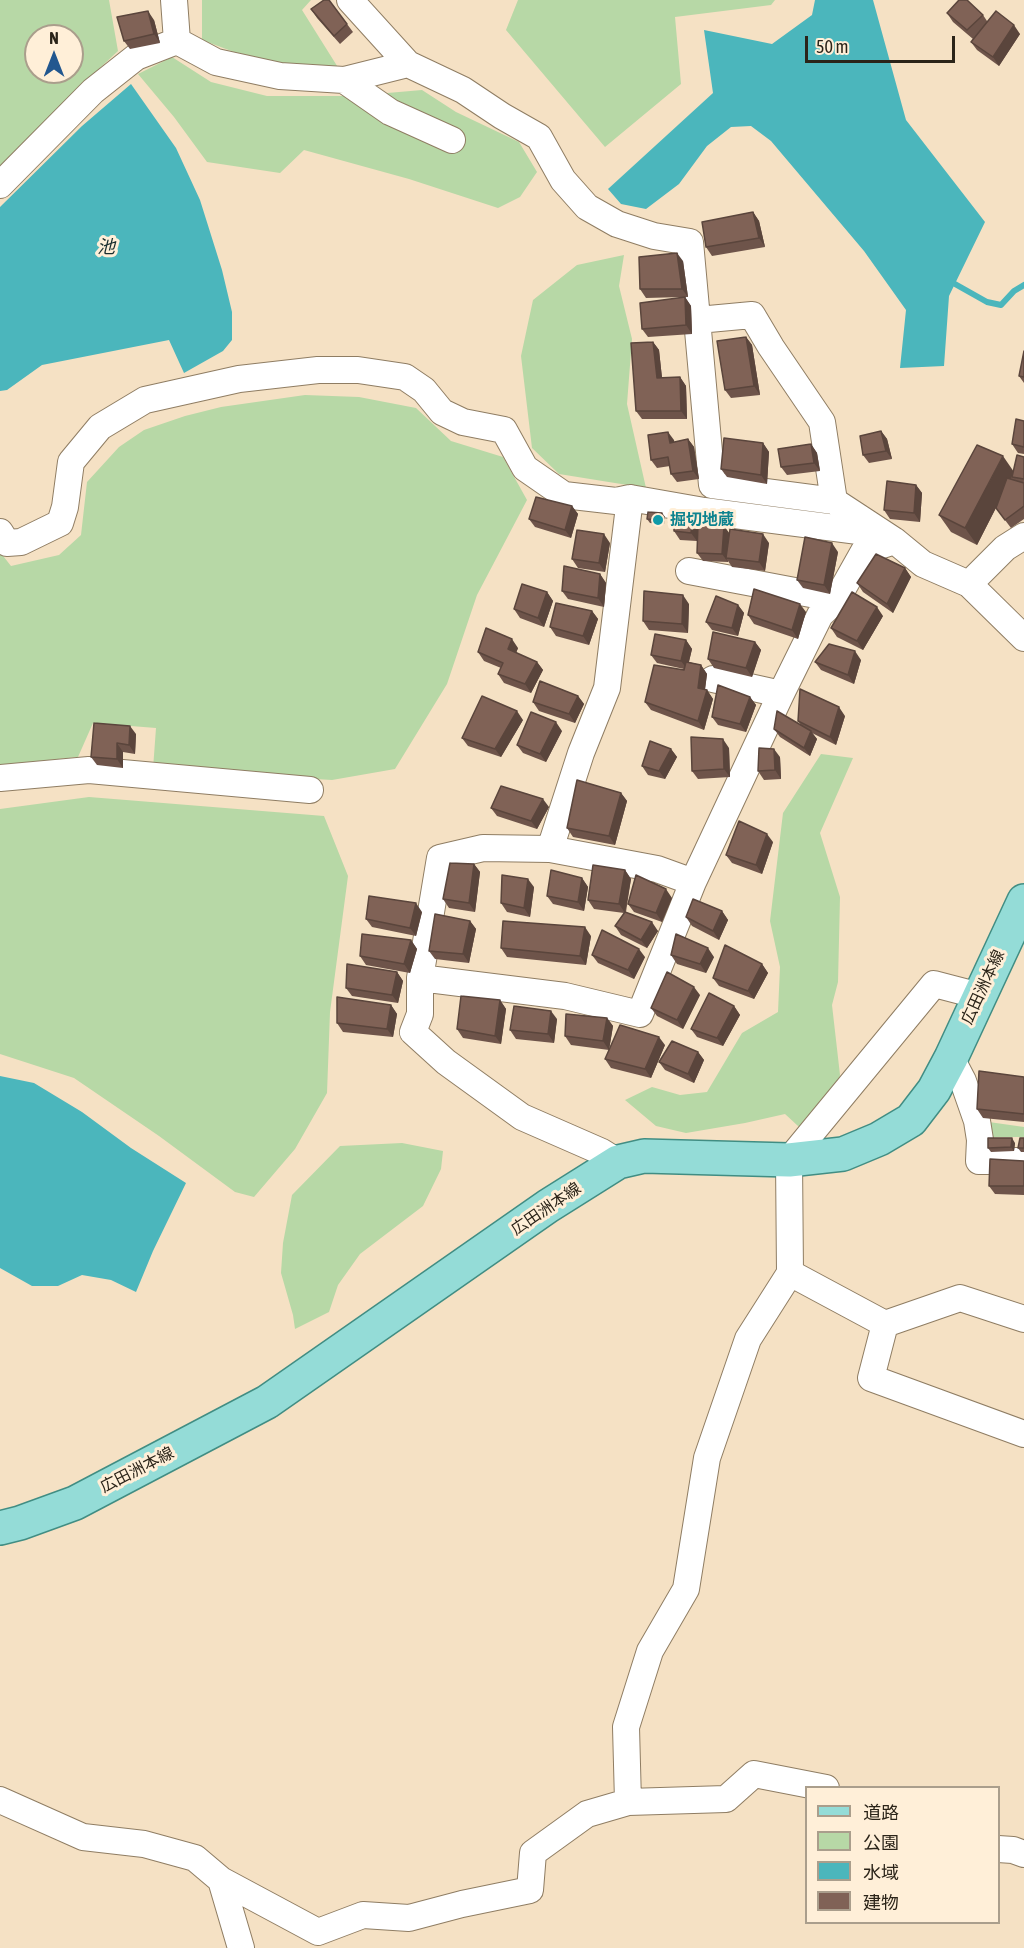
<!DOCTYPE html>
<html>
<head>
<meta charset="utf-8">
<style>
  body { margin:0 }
  #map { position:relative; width:1024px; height:1948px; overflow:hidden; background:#f5e1c4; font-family:"Asap Condensed","Noto Sans JP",sans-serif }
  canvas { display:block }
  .legend { position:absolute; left:805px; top:1786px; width:195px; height:138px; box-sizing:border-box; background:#ffefd8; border:2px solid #aa9e8c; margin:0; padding:8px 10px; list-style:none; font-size:18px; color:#2b2419 }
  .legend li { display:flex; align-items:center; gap:12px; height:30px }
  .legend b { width:30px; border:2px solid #aa9e8c }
  .north { position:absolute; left:24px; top:24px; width:60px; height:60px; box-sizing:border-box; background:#ffefd8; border:2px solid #aa9e8c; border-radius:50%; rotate:0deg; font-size:16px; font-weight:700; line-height:24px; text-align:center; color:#2b2419 }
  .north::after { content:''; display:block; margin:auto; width:21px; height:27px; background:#22578f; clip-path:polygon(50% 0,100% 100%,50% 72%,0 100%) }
  .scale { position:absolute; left:805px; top:36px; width:150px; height:27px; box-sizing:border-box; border:3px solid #2b2419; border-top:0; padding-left:8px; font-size:18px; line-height:21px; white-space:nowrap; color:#2b2419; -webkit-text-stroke:4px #ffefd8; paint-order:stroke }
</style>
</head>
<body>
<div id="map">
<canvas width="1024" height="1948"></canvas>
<ul class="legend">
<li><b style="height:8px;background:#94dcd7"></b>道路</li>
<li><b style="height:16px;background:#b7d8a6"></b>公園</li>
<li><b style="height:16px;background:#4bb6bc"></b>水域</li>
<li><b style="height:16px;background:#806256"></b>建物</li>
</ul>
<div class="north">N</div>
<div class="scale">50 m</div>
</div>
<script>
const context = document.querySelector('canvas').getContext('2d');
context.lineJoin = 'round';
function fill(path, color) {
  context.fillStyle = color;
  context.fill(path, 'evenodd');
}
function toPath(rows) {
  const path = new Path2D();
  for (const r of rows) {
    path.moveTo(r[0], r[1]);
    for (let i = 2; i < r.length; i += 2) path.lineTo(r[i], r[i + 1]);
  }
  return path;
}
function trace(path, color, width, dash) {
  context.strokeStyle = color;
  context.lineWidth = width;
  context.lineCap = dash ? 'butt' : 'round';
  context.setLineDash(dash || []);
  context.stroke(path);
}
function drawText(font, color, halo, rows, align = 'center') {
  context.font = font + ' "Asap Condensed","Noto Sans JP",sans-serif';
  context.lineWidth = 6;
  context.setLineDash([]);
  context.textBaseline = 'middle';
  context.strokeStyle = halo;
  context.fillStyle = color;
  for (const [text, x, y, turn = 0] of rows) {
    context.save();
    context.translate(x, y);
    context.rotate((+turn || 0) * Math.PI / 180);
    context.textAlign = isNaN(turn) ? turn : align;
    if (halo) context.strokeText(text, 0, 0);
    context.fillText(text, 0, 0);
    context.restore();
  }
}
fill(toPath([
  [0,0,109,0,118,51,67,99,0,172],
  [36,36,72,36,72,72,36,72],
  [202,0,311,0,302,10,339,69,291,65,234,52,202,40],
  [518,0,775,0,771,5,675,17,681,84,605,147,506,30],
  [172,57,211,82,267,96,353,96,422,90,456,112,519,142,537,172,520,197,498,208,409,179,304,150,280,173,207,162,174,117,138,74],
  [624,255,619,286,632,339,627,404,646,488,559,474,532,448,521,356,533,300,577,265],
  [305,395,359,397,416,408,451,441,503,457,527,500,477,595,447,684,395,769,332,780,153,769,156,728,93,723,78,757,0,765,0,552,11,566,59,555,81,535,87,482,119,447,144,430,185,416,221,407],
  [821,754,853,758,820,833,840,897,838,982,832,1005,840,1075,833,1118,810,1137,785,1114,745,1123,686,1133,656,1126,625,1100,652,1087,680,1095,707,1092,742,1033,778,1012,780,967,770,921,783,813],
  [89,797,324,816,348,876,330,1012,327,1093,295,1149,254,1197,235,1192,159,1136,74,1078,0,1054,0,809],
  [989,1122,1024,1127,1024,1137,988,1137],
  [402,1143,443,1151,441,1169,423,1206,360,1254,338,1285,329,1312,295,1329,293,1315,281,1273,283,1243,292,1195,340,1146]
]), '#b7d8a6');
fill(toPath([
  [815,0,873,0,906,120,985,222,949,296,944,366,900,368,906,310,864,251,771,141,751,126,731,127,707,146,679,184,646,209,621,204,608,189,713,93,704,30,772,44,812,15],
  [131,84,176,148,200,200,222,270,232,312,232,340,223,351,184,373,169,340,42,365,7,390,0,391,0,207,82,126],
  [0,1076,34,1083,82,1112,131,1148,186,1183,153,1251,136,1292,111,1280,82,1275,58,1286,32,1286,0,1268]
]), '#4bb6bc');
trace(toPath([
  [955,284,987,302,1001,305,1014,291,1024,285]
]), '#4bb6bc', 6);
const minor = toPath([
  [174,0,177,41],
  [350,0,408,64,463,90,502,116,539,137,563,180,587,207,617,224,654,236,690,242,712,485,834,501,895,541,923,564,969,584,1024,638],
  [344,80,390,112,452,140],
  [0,185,93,91,136,57,177,41,216,62,280,76,344,80,408,64],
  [698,320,752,315,771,347,822,422,834,501],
  [0,532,7,543,21,542,60,523,65,507,71,462,100,427,145,400,239,379,318,370,358,370,405,377,424,390,442,412,463,422,504,430,525,468,564,495,616,501,630,498,704,511,866,532,895,541],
  [689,571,837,599],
  [969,584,1005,548,1024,536],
  [713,679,781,694],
  [0,778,89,770,310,790],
  [550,849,581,753,607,688,630,498],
  [420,978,440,858,483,848,550,849,657,869,693,882],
  [951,1058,963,1081,977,1121,980,1140,979,1161,1024,1161],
  [618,1162,602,1152,522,1117,446,1062,413,1032,420,1014,420,978,565,996,640,1014,693,882,781,694,820,615,837,599,864,551,895,541],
  [790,1273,885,1324,960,1298,1024,1319],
  [885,1324,871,1378,1024,1434],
  [0,1800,83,1837,144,1844,195,1858,221,1880,318,1932,363,1915,409,1918,462,1904,530,1890,533,1853,587,1814,628,1802,726,1799,754,1774,826,1788],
  [628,1802,626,1727,650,1651,686,1589,707,1458,748,1339,790,1273,789,1160,934,984,980,996],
  [998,1849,1013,1850,1024,1854],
  [221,1880,241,1948]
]);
const major = toPath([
  [0,1528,20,1523,75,1503,267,1402,548,1206,618,1162,644,1156,789,1160,843,1154,879,1139,911,1120,934,1090,951,1058,1024,901]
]);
trace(minor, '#8f7d63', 28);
trace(major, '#418d83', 36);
trace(minor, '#fff', 26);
trace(major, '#94dcd7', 33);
fill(toPath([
  [311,9,347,24,353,32,340,44,317,18],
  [947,13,983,15,987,21,1020,34,999,66,977,50,971,42,973,39,953,22],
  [154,20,160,43,130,49,124,41],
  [753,212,759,221,765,247,712,256,706,247],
  [683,261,688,297,685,297,691,306,692,334,648,337,642,329,683,297,646,298,640,289],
  [746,337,752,345,760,395,731,398,725,390],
  [653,342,659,350,662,378,680,377,686,386,687,419,642,419,636,411],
  [1024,351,1024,383,1019,376],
  [1024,421,1024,454,1018,453,1012,444],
  [881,431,887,439,892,459,869,463,863,455],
  [688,439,694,447,699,479,677,482,671,474,670,466,657,468,651,460,674,440,674,442],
  [763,443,769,452,767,484,727,477,721,469],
  [811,444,817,453,820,471,787,475,781,467],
  [1024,457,1024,519,1011,528,996,508,977,545,951,532,939,515,1013,471],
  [916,485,922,493,920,522,890,519,884,510],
  [572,506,578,514,571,538,535,527,529,519],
  [662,513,665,517,664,524,650,523,647,519],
  [693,514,699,522,698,525,724,526,729,534,769,543,765,571,732,567,728,561,728,562,703,561,697,553,697,541,680,540,674,531],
  [610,543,605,572,578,568,572,559],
  [838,552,830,594,803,588,797,580],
  [905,568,911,577,893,613,863,592,857,583],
  [600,574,606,583,604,607,568,599,562,591],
  [547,592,553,601,544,627,520,618,514,609],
  [689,604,688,633,649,630,643,621],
  [738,605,744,613,738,636,712,630,706,622],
  [592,611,598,619,589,645,556,636,550,627],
  [806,612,798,639,754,624,748,615],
  [883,616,863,650,837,637,831,628],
  [686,640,692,649,689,662,701,665,707,674,705,690,707,690,713,699,704,730,651,710,645,702,684,670,684,669,657,663,651,655],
  [755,642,761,650,752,677,714,668,708,659],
  [518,648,516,653,537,662,543,670,531,693,504,683,498,674,501,668,484,661,478,652],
  [861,660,854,684,821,670,815,662],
  [578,696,584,704,575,723,539,711,533,702],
  [750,697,756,705,746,732,718,725,712,717],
  [845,716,836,745,812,733,817,739,810,756,780,737,774,729,801,725,798,721],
  [523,720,501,757,468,746,462,738],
  [562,731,546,762,523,753,517,745],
  [136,734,135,754,123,752,123,768,97,765,91,757],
  [729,748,730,777,698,779,692,771],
  [671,749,677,757,665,779,648,775,642,766],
  [780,757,781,779,764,780,758,771],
  [621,793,627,801,615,845,573,837,567,828],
  [549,807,537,829,497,816,491,808],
  [773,842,762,874,732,863,726,855],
  [474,864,480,872,475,912,449,908,443,899],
  [625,870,631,879,626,912,658,931,647,948,621,935,615,926,624,913,594,909,588,900],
  [582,878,588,887,584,911,553,904,547,896],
  [534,887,530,917,507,912,501,903],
  [672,898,662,922,634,912,628,904],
  [722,911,728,920,719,940,692,926,686,917],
  [422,912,416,936,372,927,366,919],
  [470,921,476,929,469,963,435,959,429,951],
  [591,936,586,965,507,957,501,948],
  [411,940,417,949,410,973,366,965,360,956],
  [592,955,645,957,634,979,598,963],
  [671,955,714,957,706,973,677,964],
  [762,964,768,973,754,999,719,986,713,978],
  [397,972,403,981,398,1003,352,996,346,988],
  [700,995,683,1029,657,1016,651,1008],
  [500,1000,506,1009,501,1044,463,1038,457,1029],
  [391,1005,397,1014,393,1037,343,1032,337,1023],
  [734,1006,740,1015,723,1046,697,1037,691,1029],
  [607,1018,613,1026,609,1050,571,1045,565,1036],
  [557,1019,554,1043,516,1039,510,1030],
  [665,1045,651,1078,611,1068,605,1059],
  [698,1052,704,1060,694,1083,665,1070,659,1062],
  [1024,1077,1024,1122,983,1118,977,1109],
  [1024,1138,1024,1152,1021,1152,1018,1148],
  [1015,1143,1014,1151,991,1152,988,1148],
  [1024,1161,1024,1195,995,1194,989,1186]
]), '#6e544a');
fill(toPath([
  [148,11,154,20,160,43,154,34],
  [1014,25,1020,34,999,66,993,57],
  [753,212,759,221,765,247,759,238],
  [677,253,683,261,688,297,682,289],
  [685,297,691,306,692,334,686,325],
  [746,337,752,345,760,395,754,386],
  [653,342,659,350,663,387,657,378],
  [680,377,686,386,687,419,681,411],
  [881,431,887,439,892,459,886,451],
  [668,432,674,440,676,452,670,443],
  [688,439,694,447,699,479,693,471],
  [763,443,769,452,767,484,761,475],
  [811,444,817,453,820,471,814,463],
  [1003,456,1014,472,977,545,965,528],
  [916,485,922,493,920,522,914,513],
  [572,506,578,514,571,538,565,530],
  [662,513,665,517,664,524,661,520],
  [693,514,699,522,697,541,691,533],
  [724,526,730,534,726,558,728,562,722,554],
  [604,534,610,543,605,572,599,563],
  [763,534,769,543,765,571,759,562],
  [832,543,838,552,830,594,824,585],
  [905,568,911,577,893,613,887,604],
  [600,574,606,583,604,607,598,598],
  [547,592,553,601,544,627,538,618],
  [683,595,689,604,688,633,682,624],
  [800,604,806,612,798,639,792,630],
  [738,605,744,613,738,636,732,628],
  [877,607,883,616,863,650,857,641],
  [592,611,598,619,589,645,583,636],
  [512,639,518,648,514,658,508,649],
  [686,640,692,649,687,669,681,661],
  [755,642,761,650,752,677,746,668],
  [855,651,861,660,854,684,848,675],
  [537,662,543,670,531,693,525,684],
  [701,665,707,674,704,696,698,688],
  [707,690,713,699,704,730,698,721],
  [578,696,584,704,575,723,569,714],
  [750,697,756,705,746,732,740,724],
  [839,707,845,716,836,745,830,737],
  [517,711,523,720,501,757,495,749],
  [556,722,562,731,546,762,540,754],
  [130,726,136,734,135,754,129,745],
  [811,731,817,739,810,756,804,748],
  [723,739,729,748,730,777,724,769],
  [117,743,123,752,123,768,117,759],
  [671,749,677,757,665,779,659,771],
  [774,749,780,757,781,779,775,770],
  [621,793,627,801,615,845,609,836],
  [543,799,549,807,537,829,531,821],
  [767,834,773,842,762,874,756,865],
  [474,864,480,872,475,912,469,903],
  [625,870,631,879,625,913,619,904],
  [582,878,588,887,584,911,578,902],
  [528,879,534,887,530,917,524,908],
  [666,889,672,898,662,922,656,913],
  [416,903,422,912,416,936,410,928],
  [722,911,728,920,719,940,713,931],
  [470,921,476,929,469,963,463,954],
  [652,922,658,931,647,948,641,940],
  [585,927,591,936,586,965,580,956],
  [411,940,417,949,410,973,404,964],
  [708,948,714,957,706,973,700,964],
  [639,949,645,957,634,979,628,970],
  [762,964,768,973,754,999,748,991],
  [397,972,403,981,398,1003,392,995],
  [694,987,700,995,683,1029,677,1020],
  [500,1000,506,1009,501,1044,495,1036],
  [391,1005,397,1014,393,1037,387,1029],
  [734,1006,740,1015,723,1046,717,1038],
  [551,1011,557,1019,554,1043,548,1034],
  [607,1018,613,1026,609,1050,603,1041],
  [659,1037,665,1045,651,1078,645,1069],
  [698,1052,704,1060,694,1083,688,1074],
  [1012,1138,1015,1143,1014,1151,1011,1147]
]), '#5a453c');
const building = toPath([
  [324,0,329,0,347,24,334,36,311,9,324,0],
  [959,0,967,0,983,15,967,30,947,13,959,0],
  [148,11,154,34,124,41,117,17,148,11],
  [996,11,1014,25,993,57,971,42,996,11],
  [753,212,759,238,706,247,702,222,753,212],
  [677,253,682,289,640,289,639,257,677,253],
  [685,297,686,325,642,329,640,303,685,297],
  [746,337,754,386,725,390,717,341,746,337],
  [653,342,657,378,680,377,681,411,636,411,631,343,653,342],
  [1024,351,1024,377,1019,376,1024,351],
  [1016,419,1024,421,1024,447,1012,444,1016,419],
  [881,431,886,451,863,455,860,436,881,431],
  [668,432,670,443,688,439,693,471,671,474,668,457,651,460,648,435,668,432],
  [724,438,763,443,761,475,721,469,724,438],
  [811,444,814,463,781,467,778,449,811,444],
  [977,445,1003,456,965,528,939,515,977,445],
  [1017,455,1024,457,1024,479,1012,477,1017,455],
  [1007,478,1024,483,1024,506,1005,520,996,508,1007,478],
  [887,481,916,485,914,513,884,510,887,481],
  [536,497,572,506,565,530,529,519,536,497],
  [648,512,662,513,661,520,647,519,648,512],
  [674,512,693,514,691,533,674,531,674,512],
  [698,524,724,526,722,554,697,553,698,524],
  [730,529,763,534,759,562,726,558,730,529],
  [577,530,604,534,599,563,572,559,577,530],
  [805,537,832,543,824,585,797,580,805,537],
  [876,554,905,568,887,604,857,583,876,554],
  [564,566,600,574,598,598,562,591,564,566],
  [522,584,547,592,538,618,514,609,522,584],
  [754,589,800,604,792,630,748,615,754,589],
  [644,591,683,595,682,624,643,621,644,591],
  [852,592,877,607,857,641,831,628,852,592],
  [716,596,738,605,732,628,706,622,716,596],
  [556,603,592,611,583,636,550,627,556,603],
  [486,628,512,639,508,649,537,662,525,684,498,674,503,663,478,652,486,628],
  [713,632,755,642,746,668,708,659,713,632],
  [655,634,686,640,681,661,651,655,655,634],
  [829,644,855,651,848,675,815,662,829,644],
  [686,662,701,665,698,688,707,690,698,721,645,702,654,665,684,670,686,662],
  [540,681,578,696,569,714,533,702,540,681],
  [718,685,750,697,740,724,712,717,718,685],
  [800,689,839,707,830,737,798,721,800,689],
  [482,696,517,711,495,749,462,738,482,696],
  [777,711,811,731,804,748,774,729,777,711],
  [531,712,556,722,540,754,517,745,531,712],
  [94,723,130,726,129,745,117,743,117,759,91,757,94,723],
  [691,737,723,739,724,769,692,771,691,737],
  [650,741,671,749,659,771,642,766,650,741],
  [759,748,774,749,775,770,758,771,759,748],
  [577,780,621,793,609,836,567,828,577,780],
  [501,786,543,799,531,821,491,808,501,786],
  [739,821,767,834,756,865,726,855,739,821],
  [450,863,474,864,469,903,443,899,450,863],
  [593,865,625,870,619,904,588,900,593,865],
  [551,870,582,878,578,902,547,896,551,870],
  [502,875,528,879,524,908,501,903,502,875],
  [636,875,666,889,656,913,628,904,636,875],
  [369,896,416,903,410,928,366,919,369,896],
  [693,899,722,911,713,931,686,917,693,899],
  [625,912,652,922,641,940,615,926,625,912],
  [435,914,470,921,463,954,429,951,435,914],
  [503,921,585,927,580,956,501,948,503,921],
  [602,930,639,949,628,970,592,955,602,930],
  [362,934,411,940,404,964,360,956,362,934],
  [676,934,708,948,700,964,671,955,676,934],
  [725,945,762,964,748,991,713,978,725,945],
  [347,964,397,972,392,995,346,988,347,964],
  [667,972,694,987,677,1020,651,1008,667,972],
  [709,993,734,1006,717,1038,691,1029,709,993],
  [461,996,500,1000,495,1036,457,1029,461,996],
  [337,997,391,1005,387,1029,337,1023,337,997],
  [514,1006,551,1011,548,1034,510,1030,514,1006],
  [566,1014,607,1018,603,1041,565,1036,566,1014],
  [620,1025,659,1037,645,1069,605,1059,620,1025],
  [672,1041,698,1052,688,1074,659,1062,672,1041],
  [979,1071,1024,1077,1024,1114,977,1109,979,1071],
  [988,1138,1012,1138,1011,1147,988,1148,988,1138],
  [1020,1138,1024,1138,1024,1148,1018,1148,1020,1138],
  [990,1159,1024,1161,1024,1186,989,1186,990,1159]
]);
fill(building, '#806256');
trace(building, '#5a453c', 1.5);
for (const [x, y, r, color] of [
  [658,520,6,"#0f9aa8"]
]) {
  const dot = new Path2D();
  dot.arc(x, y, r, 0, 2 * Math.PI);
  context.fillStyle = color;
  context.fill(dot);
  trace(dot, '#ffefd8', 2);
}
drawText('bold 16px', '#0d838f', '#ffefd8', [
  ["掘切地蔵",670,520]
], 'left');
drawText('16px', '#2b2419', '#ffefd8', [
  ["広田洲本線",983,987,-65],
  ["広田洲本線",546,1209,-34],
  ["広田洲本線",137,1470,-27]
]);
drawText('italic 18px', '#192d2e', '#ffefd8', [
  ["池",106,247]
]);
</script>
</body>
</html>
